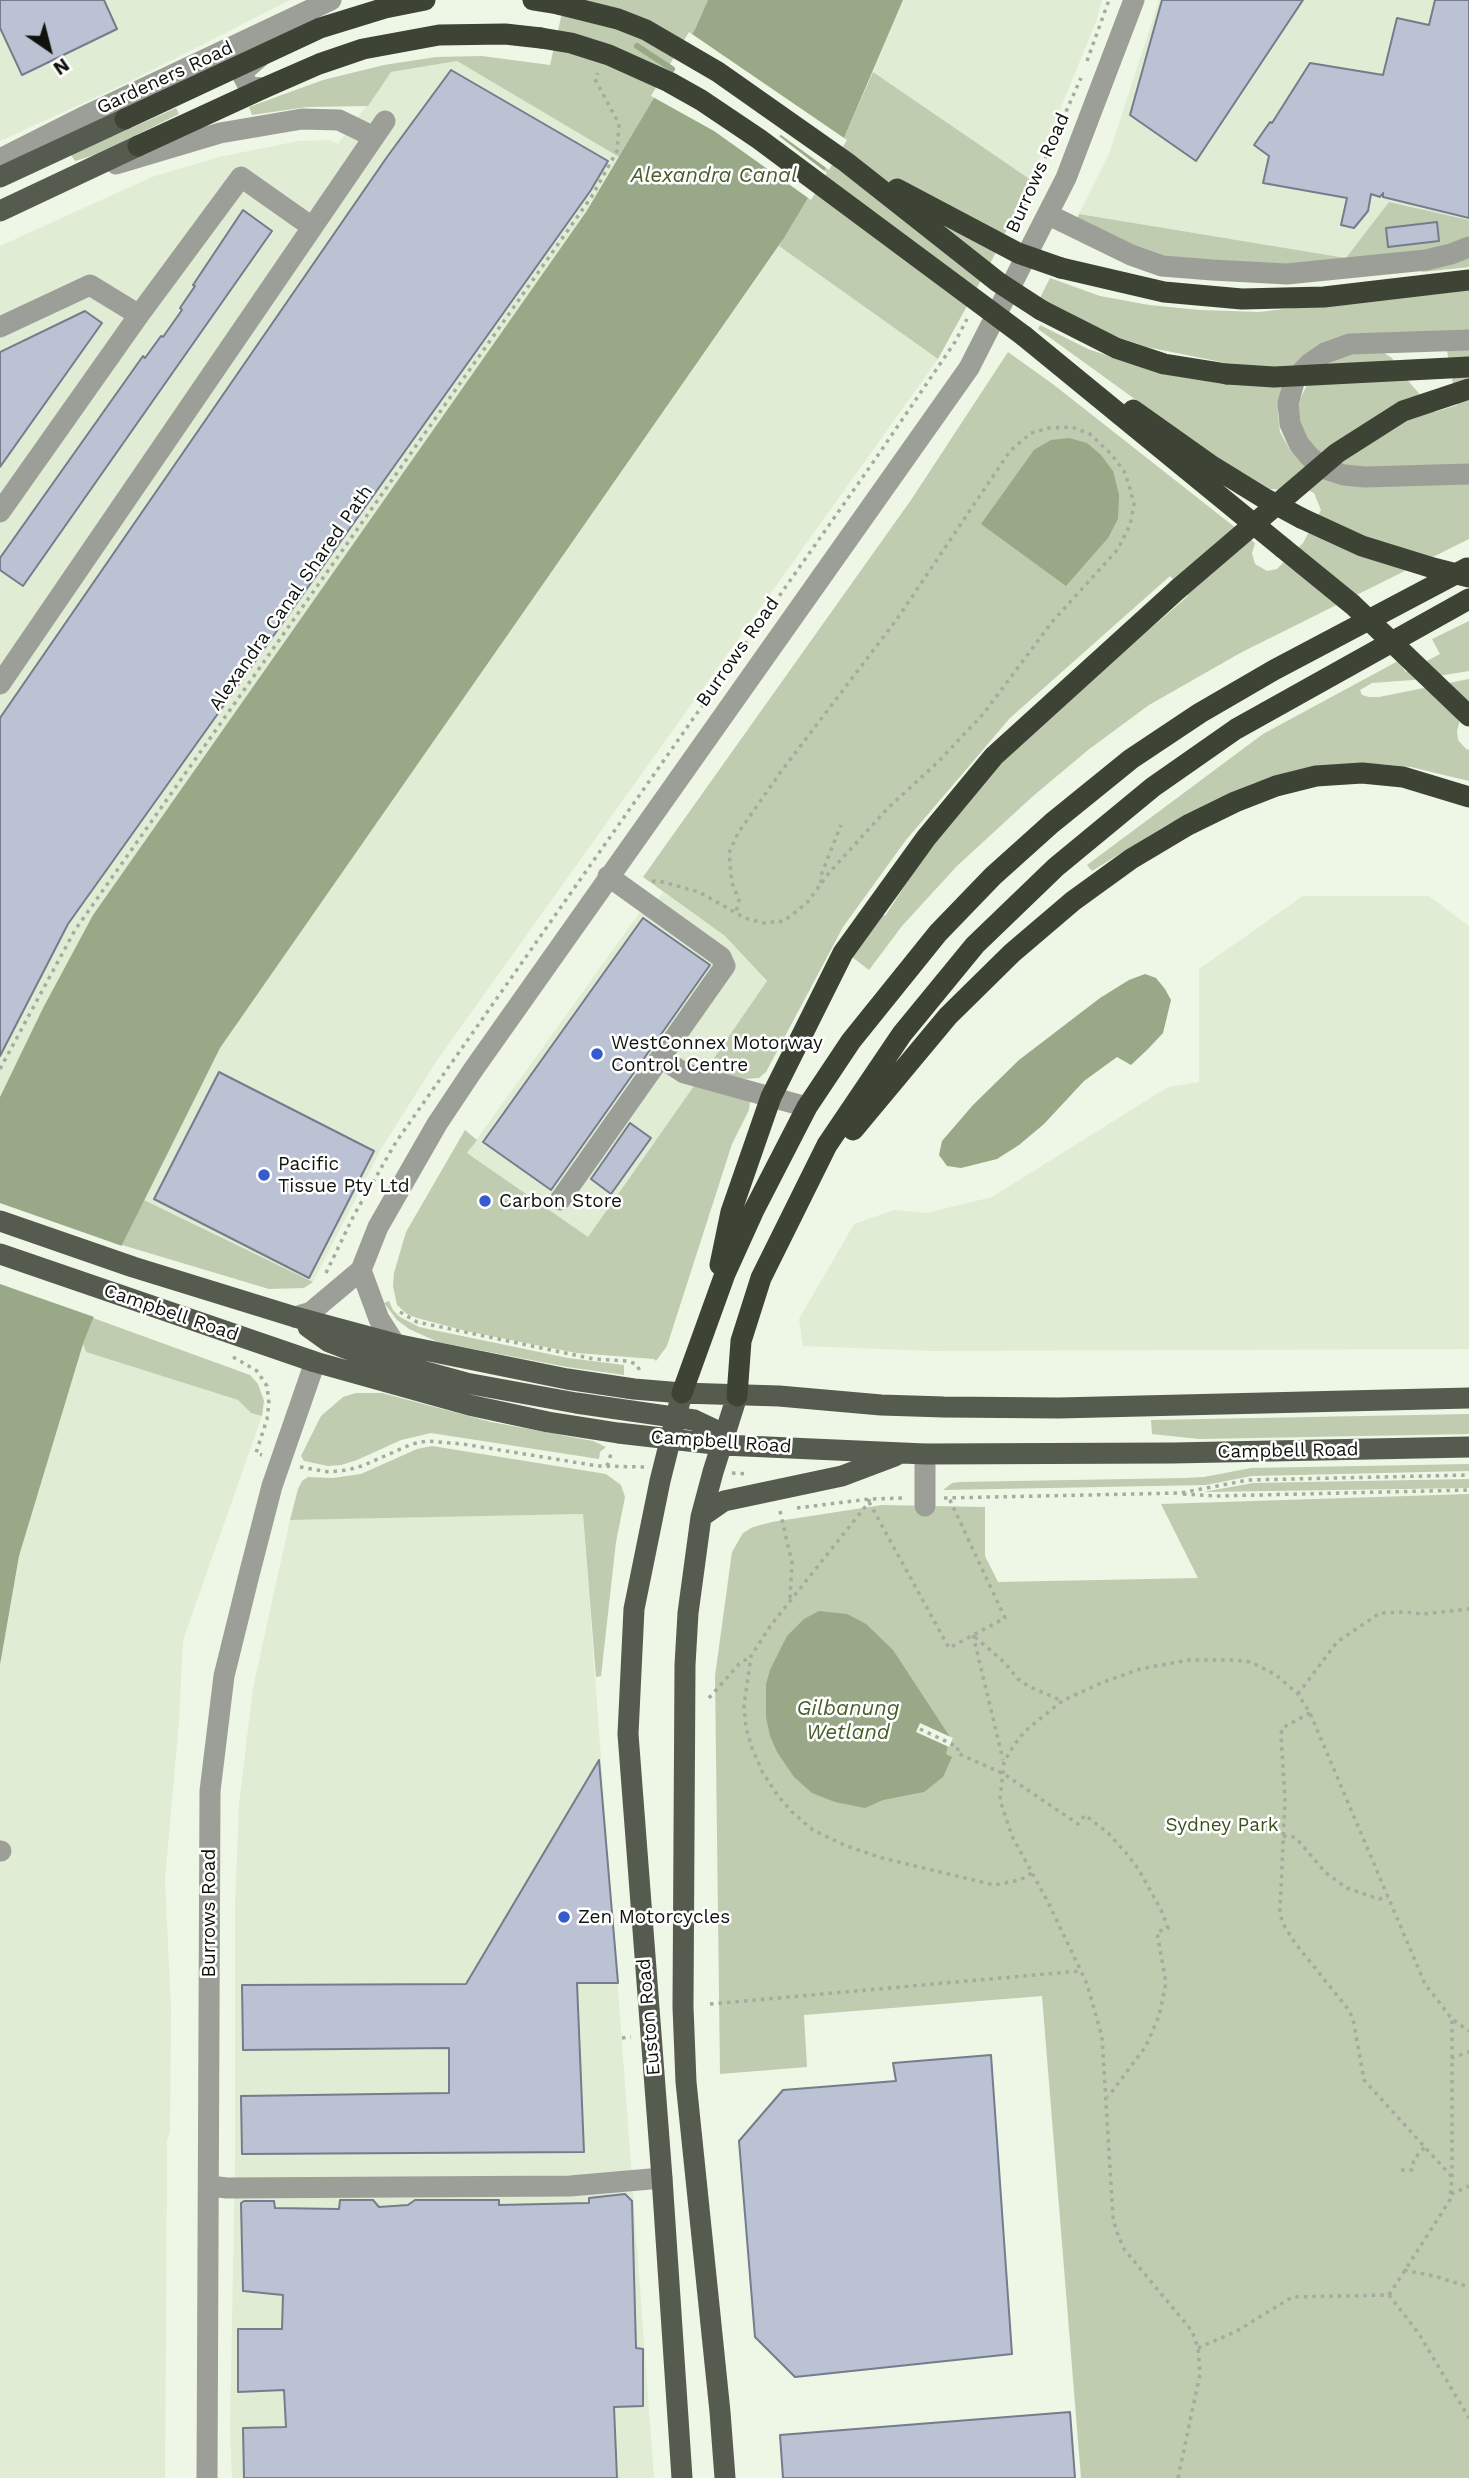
<!DOCTYPE html>
<html>
<head>
<meta charset="utf-8">
<style>
  body { margin:0 }
  #map { position:relative; width:1469px; height:2478px; overflow:hidden; background:#eef6e5; font-family:"Work Sans",sans-serif }
  canvas { display:block }
  .north { position:absolute; left:14px; top:14px; width:70px; height:70px; -webkit-text-stroke:5px #fff; paint-order:stroke; rotate:145deg; font-size:19px; font-weight:700; line-height:28px; text-align:center; color:#10130d }
  .north::after { content:''; display:block; margin:auto; width:24px; height:32px; background:#10130d; clip-path:polygon(50% 0,100% 100%,50% 72%,0 100%) }
</style>
</head>
<body>
<div id="map">
<canvas width="1469" height="2478"></canvas>
<div class="north">N</div>
</div>
<script>
const context = document.querySelector('canvas').getContext('2d');
context.lineJoin = 'round';
function fill(path, color) {
  context.fillStyle = color;
  context.fill(path, 'evenodd');
}
function toPath(rows) {
  const path = new Path2D();
  for (const r of rows) {
    path.moveTo(r[0], r[1]);
    for (let i = 2; i < r.length; i += 2) path.lineTo(r[i], r[i + 1]);
  }
  return path;
}
function trace(path, color, width, dash) {
  context.strokeStyle = color;
  context.lineWidth = width;
  context.lineCap = dash ? 'butt' : 'round';
  context.setLineDash(dash || []);
  context.stroke(path);
}
function drawText(font, color, halo, rows, align = 'center') {
  context.font = font + ' "Work Sans",sans-serif';
  context.lineWidth = 5;
  context.setLineDash([]);
  context.textBaseline = 'middle';
  context.strokeStyle = halo;
  context.fillStyle = color;
  for (const [text, x, y, turn = 0] of rows) {
    context.save();
    context.translate(x, y);
    context.rotate((+turn || 0) * Math.PI / 180);
    context.textAlign = isNaN(turn) ? turn : align;
    if (halo) context.strokeText(text, 0, 0);
    context.fillText(text, 0, 0);
    context.restore();
  }
}
fill(toPath([
  [0,0,290,0,131,81,0,141],
  [903,0,1102,0,1096,22,1031,180,873,72],
  [1159,0,1469,0,1469,220,1389,202,1347,258,1079,214,1109,154],
  [457,61,619,157,579,223,93,915,43,1008,0,1097,0,246,152,177,219,157,298,141,329,140,338,144,391,72],
  [779,246,938,359,436,1062,381,1149,313,1282,144,1200,220,1048],
  [663,892,725,936,767,982,588,1238,467,1153,640,912,647,916],
  [1303,896,1429,896,1469,926,1469,1349,932,1351,803,1346,799,1319,854,1224,894,1210,927,1213,992,1197,1168,1087,1199,1082,1199,969],
  [83,1344,86,1352,238,1400,251,1413,262,1416,183,1640,179,1722,165,1879,171,2010,170,2132,167,2140,167,2168,165,2478,0,2478,0,1665,19,1556],
  [583,1514,654,2478,232,2478,230,2428,235,2164,235,1906,239,1804,253,1688,290,1520]
]), '#e1ecd4');
fill(toPath([
  [565,0,708,0,695,29,619,157,457,61,391,72,368,106,307,107,252,115,249,107,323,80,384,65,436,57,482,56,550,65],
  [873,72,1031,180,991,262,938,359,779,246,844,138],
  [176,108,179,114,98,154,75,161,71,155],
  [1389,202,1469,220,1469,241,1427,255,1266,268,1154,257,1077,219,1079,214,1346,258],
  [1469,254,1469,267,1422,272,1422,270],
  [1050,278,1100,296,1149,305,1200,310,1259,312,1469,287,1469,332,1358,335,1278,400,1278,415,1280,432,1290,450,1302,461,1469,483,1469,539,1242,652,1149,705,1088,750,1032,797,957,866,902,926,869,970,852,957,882,913,885,916,927,852,964,803,1025,737,1188,596,1170,576,1010,718,906,840,843,927,766,1072,759,1078,744,1079,705,1071,767,981,725,936,643,877,911,500,1008,352,1054,385,1255,543,1252,553,1255,564,1267,571,1277,569,1303,543,1321,510,1314,493,1297,485,1285,490,1270,489,1201,447,1038,329,1040,325,1088,349,1162,374,1230,384,1231,364,1147,347,1111,335,1066,314,1040,298],
  [1469,345,1469,464,1343,470,1314,451,1297,417,1298,403,1309,381,1329,362,1346,355,1370,351,1384,353,1392,358,1403,375,1435,412,1457,405,1447,351],
  [1469,621,1469,671,1413,680,1372,683,1360,690,1362,695,1369,697,1379,697,1469,679,1469,707,1460,720,1457,731,1458,740,1467,750,1469,749,1469,781,1411,767,1379,764,1346,764,1286,773,1254,783,1212,802,1165,826,1092,871,1087,865,1263,734,1398,661,1406,672,1440,654,1432,639],
  [694,1086,746,1098,750,1102,749,1110,732,1144,667,1346,656,1361,654,1359,576,1353,466,1331,417,1318,407,1314,397,1305,393,1286,394,1273,406,1232,465,1130,477,1140,467,1153,588,1237],
  [144,1200,313,1282,304,1288,269,1289,122,1245],
  [389,1301,393,1310,400,1317,419,1327,568,1358,624,1365,624,1375,567,1367,438,1342,409,1329,397,1320,384,1303],
  [93,1318,250,1375,258,1384,264,1401,262,1416,251,1413,238,1400,86,1352,83,1344],
  [356,1393,382,1393,491,1422,593,1441,606,1447,600,1452,599,1459,431,1433,401,1440,357,1460,341,1465,328,1466,304,1461,301,1456,321,1416,343,1397],
  [1469,1414,1469,1434,1199,1439,1152,1434,1151,1420],
  [432,1446,606,1474,621,1485,625,1497,616,1542,601,1676,596,1677,583,1514,290,1520,298,1489,302,1481,308,1477,333,1478,361,1474,417,1449],
  [1469,1464,1469,1471,1252,1476,1206,1485,943,1490,952,1483,960,1482,1184,1478,1204,1477,1251,1468],
  [1469,1479,1469,1488,1203,1492,1253,1483],
  [1469,1494,1469,2478,1081,2478,1042,1996,804,2015,807,2067,720,2074,715,1676,732,1552,743,1533,753,1527,772,1522,882,1505,985,1507,985,1556,998,1582,1198,1578,1161,1504]
]), '#bfccaf');
fill(toPath([
  [708,0,903,0,844,138,784,238,220,1048,122,1245,83,1344,19,1556,0,1665,0,1097,43,1008,93,915,586,212,695,29],
  [1069,438,1087,443,1101,455,1113,471,1119,495,1118,519,1108,538,1066,586,981,524,1034,450,1051,440],
  [1145,974,1156,978,1165,989,1171,1000,1163,1033,1148,1049,1131,1065,1117,1057,1084,1081,1044,1124,1019,1145,997,1159,961,1168,947,1166,939,1155,942,1141,973,1105,1019,1060,1100,998,1129,980],
  [819,1611,847,1614,866,1624,893,1650,950,1737,946,1754,952,1757,943,1777,924,1792,883,1800,865,1808,835,1802,812,1793,794,1777,777,1752,770,1736,766,1717,766,1684,770,1670,787,1636,804,1619]
]), '#99a887');
fill(toPath([
  [689,32,847,140,829,170,781,135,779,136,827,173,811,200,714,131,651,96],
  [0,1203,125,1247,97,1318,0,1284],
  [920,1723,953,1738,949,1747,916,1732]
]), '#eef6e5');
trace(toPath([
  [637,46,672,69]
]), '#99a887', 6);
const building = toPath([
  [0,0,104,0,117,29,22,75,0,28,0,0],
  [1162,0,1303,0,1196,161,1130,115,1162,0],
  [1435,0,1469,0,1469,218,1383,197,1383,193,1380,197,1371,194,1368,211,1354,228,1341,225,1347,198,1263,183,1269,156,1254,145,1270,122,1272,123,1310,63,1383,75,1397,18,1429,25,1435,0],
  [451,70,608,161,591,190,68,924,0,1056,0,718,387,157,451,70],
  [243,210,272,231,23,586,0,570,0,558,143,356,145,358,161,336,163,337,182,310,180,308,195,286,193,285,243,210],
  [1437,222,1439,241,1388,247,1386,228,1437,222],
  [85,311,102,323,0,467,0,352,85,311],
  [643,918,710,965,551,1190,483,1142,643,918],
  [219,1072,374,1151,309,1278,154,1199,219,1072],
  [630,1123,651,1138,611,1194,591,1179,630,1123],
  [599,1760,618,1983,577,1983,584,2152,242,2154,241,2096,449,2093,449,2048,243,2050,242,1985,466,1984,599,1760],
  [991,2055,1012,2354,795,2377,755,2337,739,2141,783,2090,896,2081,893,2063,991,2055],
  [625,2194,632,2201,636,2348,643,2349,643,2406,614,2407,617,2478,244,2478,243,2428,286,2427,284,2390,238,2392,238,2329,282,2329,283,2295,243,2291,241,2203,244,2201,274,2201,275,2208,339,2209,340,2200,373,2200,379,2207,408,2205,415,2200,499,2200,499,2205,589,2203,589,2198,625,2194],
  [1070,2412,1075,2478,783,2478,780,2435,1070,2412]
]);
fill(building, '#bbc2d3');
trace(building, '#757c8b', 2);
trace(toPath([
  [1087,61,1109,0],
  [1014,228,1081,78],
  [652,881,663,882,699,892,745,918,764,923,784,921,807,903,828,874,888,808,939,761,984,713,1052,622,1118,549,1130,525,1134,504,1129,485,1124,471,1111,454,1090,434,1072,427,1049,428,1031,433,1010,451,897,619,780,773,738,833,729,853,732,883,739,900,736,912],
  [821,883,821,875,841,825],
  [0,1069,75,930,592,196,617,151,619,124,595,79,598,73],
  [326,1273,354,1215,396,1142,874,461,955,342,967,319],
  [400,1312,417,1322,594,1359,627,1361,636,1364,640,1371],
  [233,1357,257,1371,267,1386,269,1403,267,1419,256,1453,262,1455],
  [607,1466,612,1451],
  [300,1467,329,1472,347,1470,362,1466,412,1444,427,1441,463,1444,598,1466,644,1467],
  [732,1473,749,1474],
  [1183,1494,1216,1496,1469,1490],
  [944,1498,1181,1493,1248,1480,1469,1475],
  [869,1499,869,1502,771,1625,751,1656,744,1706,746,1728,752,1748,763,1773,778,1796,792,1812,813,1830,844,1845,882,1858,994,1885,1020,1880,1032,1873],
  [869,1502,949,1648,1005,1618,949,1498],
  [797,1508,869,1499,905,1498],
  [780,1511,792,1563,790,1598],
  [973,1635,1003,1760],
  [975,1637,1004,1662,1018,1679,1028,1686,1062,1701],
  [1298,1694,1337,1642,1380,1613,1404,1612,1423,1614,1469,1609],
  [709,1698,739,1664,751,1656],
  [1310,1713,1282,1728,1281,1736,1285,1799,1280,1911,1282,1922,1295,1943,1348,2009,1353,2019,1364,2080,1452,2177],
  [920,1729,958,1747,957,1753,1004,1774,1078,1824,1085,1815,1108,1833,1127,1854,1139,1870,1161,1910,1168,1928,1157,1932,1166,1983,1159,2016,1146,2046,1108,2097],
  [1283,1836,1295,1837,1326,1873,1347,1888,1379,1899,1388,1897],
  [710,2004,1080,1971],
  [622,2038,631,2037],
  [1451,2058,1469,2052],
  [1401,2170,1412,2170,1414,2159,1425,2147],
  [1451,2194,1469,2186],
  [1404,2270,1434,2276,1469,2287],
  [1389,2295,1450,2200,1452,2177,1452,2019],
  [1198,2348,1237,2331,1292,2297,1389,2295,1419,2334,1469,2418],
  [1178,2478,1200,2374,1198,2348,1192,2331,1124,2249,1116,2230,1113,2217,1102,2037,1087,1984,1048,1902,1012,1836,1000,1800,1004,1762,1014,1745,1025,1731,1062,1701,1101,1683,1140,1669,1189,1660,1234,1660,1251,1662,1276,1675,1298,1694,1310,1713,1425,1984,1452,2019,1469,2031]
]), '#a5ab9e', 3.5, [3.5, 5]);
trace(toPath([
  [262,55,247,68,243,76,249,87,264,88],
  [0,159,81,118,331,0],
  [116,164,220,133,302,119,339,120,374,137],
  [1049,215,1131,255,1162,266,1212,270,1287,274,1426,260,1451,254,1469,247],
  [0,327,90,285,139,315],
  [1469,340,1350,344,1325,353,1309,364,1295,379,1288,403,1290,424,1299,444,1310,457,1325,469,1344,475,1365,477,1469,474],
  [0,512,139,315,241,177,312,227],
  [0,684,385,121],
  [661,1058,684,1073,807,1107],
  [560,1200,725,966,721,957,608,876],
  [361,1270,379,1319,395,1344],
  [295,1317,311,1312,361,1270,378,1227,437,1124,473,1070,969,368,1066,178,1134,0],
  [925,1454,925,1506],
  [0,1851,1,1851],
  [210,2186,227,2188,570,2186,662,2178],
  [207,2478,210,1791,224,1676,249,1575,272,1486,315,1362]
]), '#9c9f98', 21);
trace(toPath([
  [0,177,125,119],
  [0,211,138,146],
  [0,1221,133,1267,295,1317,395,1344,567,1379,634,1389,682,1393,779,1396,881,1405,944,1407,1059,1408,1469,1398],
  [0,1254,315,1362,469,1405,548,1422,618,1433,723,1445,925,1454,1173,1453,1469,1447],
  [308,1327,329,1342,363,1355,466,1383,576,1403,694,1420,713,1429,723,1445],
  [682,1393,660,1481,634,1609,628,1734,662,2178,682,2478],
  [701,1517,724,1501,842,1476,895,1456],
  [725,2478,720,2412,686,2082,683,2007,685,1665,688,1613,701,1517,713,1472,737,1396]
]), '#555b4f', 21);
trace(toPath([
  [533,0,558,4],
  [125,119,320,28,385,8,425,0],
  [138,146,264,88,319,64,363,49,439,35,505,34,541,38],
  [1061,268,1164,292,1242,299,1324,297,1469,280],
  [1041,310,1116,348,1164,364,1227,374],
  [1024,336,1283,548],
  [1133,410,1212,466,1264,498,1301,518],
  [853,1130,948,1016,1012,953,1073,901,1131,859,1188,825,1235,802,1276,786,1316,776,1362,773,1403,777,1469,797],
  [720,1265,731,1212,771,1097,843,953,926,838,994,756,1178,589],
  [682,1393,725,1274,754,1210,807,1107,851,1041,938,933,993,876,1052,823,1131,759,1200,713,1274,670,1467,568],
  [737,1396,741,1341,761,1278,827,1145,902,1034,975,945,1056,867,1153,787,1236,729,1469,599]
]), '#3d4436', 21);
trace(toPath([
  [558,4,618,19,646,30,718,72,846,162,998,282,1041,310],
  [541,38,571,43,609,55,669,82,701,100,759,139,1024,336],
  [897,189,1018,253,1061,268],
  [1227,374,1274,377,1469,367],
  [1301,518,1362,546,1433,568,1469,577],
  [1283,548,1353,605,1469,716],
  [1178,589,1337,453,1403,411,1469,389]
]), '#3d4436', 21);
for (const [x, y, r, color] of [
  [597,1054,7,"#355ccd"],
  [264,1175,7,"#355ccd"],
  [485,1201,7,"#355ccd"],
  [564,1917,7,"#355ccd"]
]) {
  const dot = new Path2D();
  dot.arc(x, y, r, 0, 2 * Math.PI);
  context.fillStyle = color;
  context.fill(dot);
  trace(dot, '#fff', 2.5);
}
drawText('19px', '#10130d', '#fff', [
  ["Gardeners Road",165,78,-25],
  ["Burrows Road",1038,173,-66],
  ["Alexandra Canal Shared Path",291,598,-55],
  ["Burrows Road",738,652,-55],
  ["Campbell Road",171,1313,19],
  ["Campbell Road",721,1442,4],
  ["Campbell Road",1288,1451,-1],
  ["Burrows Road",209,1913,-90],
  ["Euston Road",649,2017,-95]
]);
drawText('19px', '#10130d', '#fff', [
  ["WestConnex Motorway",611,1043],
  ["Control Centre",611,1065],
  ["Pacific",278,1164],
  ["Tissue Pty Ltd",278,1186],
  ["Carbon Store",499,1201],
  ["Zen Motorcycles",578,1917]
], 'left');
drawText('19px', '#3c501d', '#fff', [
  ["Sydney Park",1222,1825]
]);
drawText('italic 21px', '#495e2b', '#fff', [
  ["Alexandra Canal",714,176],
  ["Gilbanung",848,1709],
  ["Wetland",848,1733]
]);
</script>
</body>
</html>
